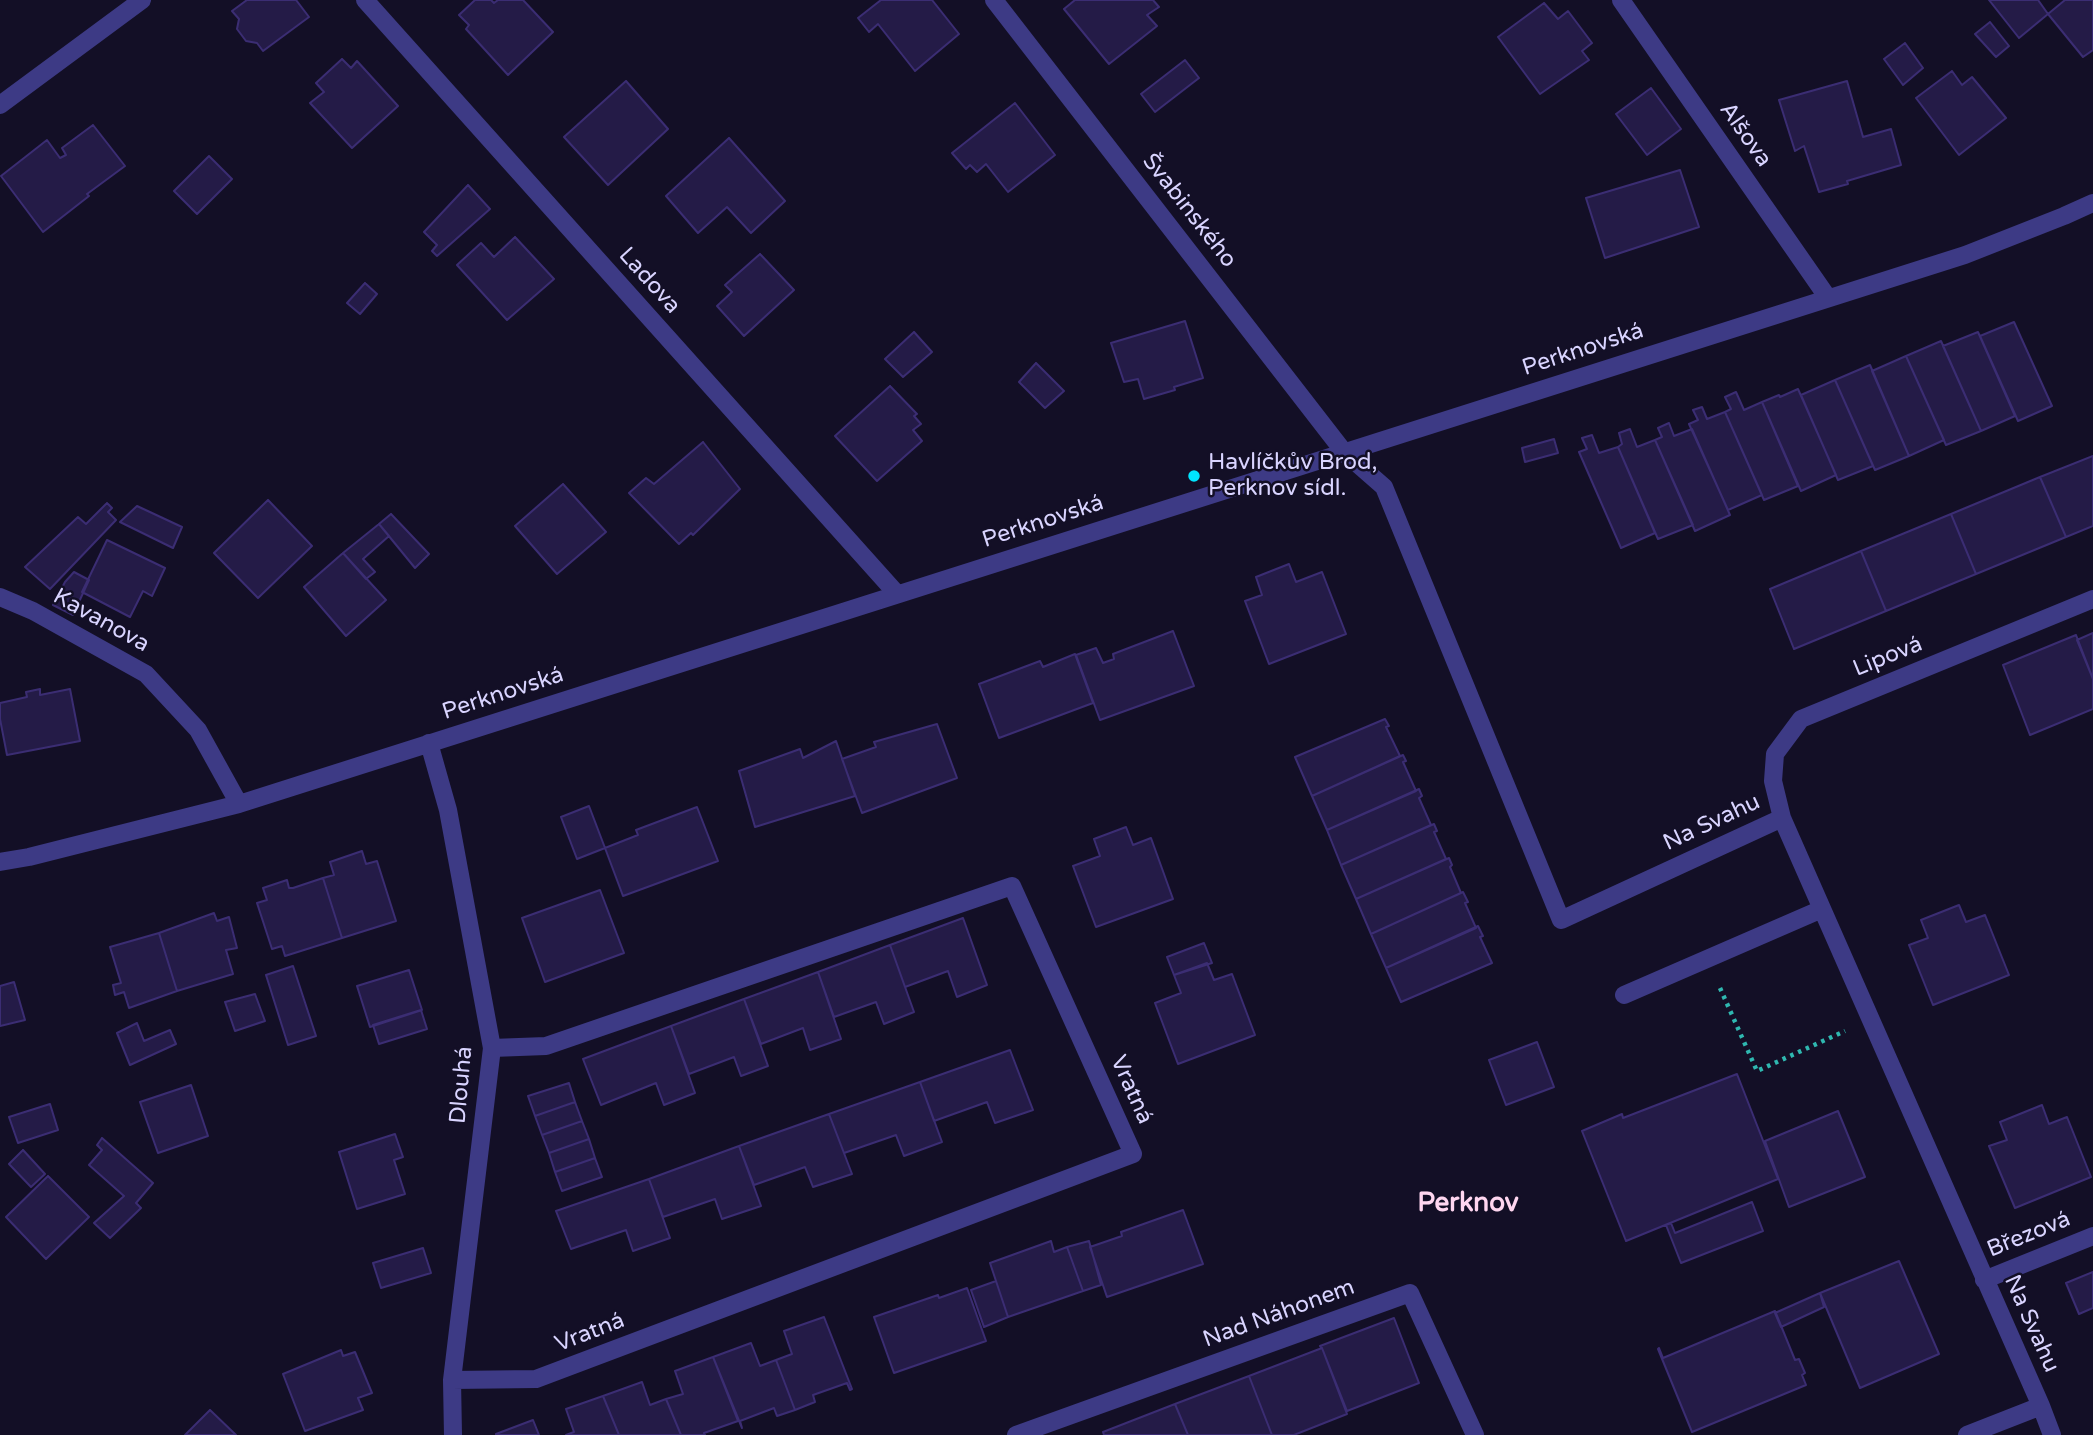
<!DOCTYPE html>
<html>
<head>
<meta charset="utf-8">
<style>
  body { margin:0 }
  canvas { display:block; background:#130f26 }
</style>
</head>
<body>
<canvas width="2093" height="1435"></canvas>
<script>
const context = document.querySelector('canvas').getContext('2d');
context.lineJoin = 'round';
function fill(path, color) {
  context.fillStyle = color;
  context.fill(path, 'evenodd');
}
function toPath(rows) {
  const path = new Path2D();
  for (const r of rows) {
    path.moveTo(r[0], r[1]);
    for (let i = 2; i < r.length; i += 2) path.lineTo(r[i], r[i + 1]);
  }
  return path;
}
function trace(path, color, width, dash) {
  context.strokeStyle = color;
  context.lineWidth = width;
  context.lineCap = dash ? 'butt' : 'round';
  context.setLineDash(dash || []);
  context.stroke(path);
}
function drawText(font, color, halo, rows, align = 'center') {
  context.font = font + ' "Varela Round",sans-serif';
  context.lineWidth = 5;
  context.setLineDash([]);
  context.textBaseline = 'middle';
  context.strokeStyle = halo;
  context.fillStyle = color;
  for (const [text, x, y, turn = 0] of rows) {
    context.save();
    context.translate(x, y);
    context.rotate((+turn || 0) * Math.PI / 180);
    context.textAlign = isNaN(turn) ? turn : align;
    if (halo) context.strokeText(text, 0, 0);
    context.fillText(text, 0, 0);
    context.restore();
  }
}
const building = toPath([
  [247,0,296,0,309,17,263,51,257,43,246,41,237,29,239,19,232,11,247,0],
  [475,0,491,0,494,3,498,0,523,0,553,32,508,75,466,29,469,25,459,15,475,0],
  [881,0,932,0,959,34,915,71,878,24,869,32,858,18,881,0],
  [1075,0,1153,0,1159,7,1147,15,1157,26,1109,64,1064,9,1075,0],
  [1989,0,2038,0,2048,14,2019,38,1989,0],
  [2065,0,2093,0,2093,50,2083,57,2048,14,2065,0],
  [1544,3,1558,19,1568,11,1592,43,1582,51,1589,60,1540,94,1498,37,1544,3],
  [1990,22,2009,46,1996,57,1975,34,1990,22],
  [1905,43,1923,68,1903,85,1884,59,1905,43],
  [342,59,351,68,357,61,398,106,352,148,310,103,324,92,316,83,342,59],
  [1185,60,1199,78,1155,112,1141,94,1185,60],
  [1952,71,1962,85,1972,77,2006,118,1959,155,1916,98,1952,71],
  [626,81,668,129,608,185,564,137,626,81],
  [1847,81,1863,137,1891,129,1901,165,1847,181,1848,184,1819,192,1804,146,1795,151,1779,100,1847,81],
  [1651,88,1681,129,1647,155,1616,114,1651,88],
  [1015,103,1055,155,1008,192,986,164,977,172,970,165,966,169,952,153,1015,103],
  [93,125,125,166,87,194,89,196,43,232,1,176,47,140,60,158,66,155,62,148,93,125],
  [729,138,785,201,751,233,727,207,698,233,666,196,729,138],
  [209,156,232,179,197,214,174,191,209,156],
  [1680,170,1699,227,1605,258,1586,198,1680,170],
  [468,185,490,209,437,256,432,251,437,245,424,232,468,185],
  [515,237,554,279,507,320,457,265,481,243,494,257,515,237],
  [760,254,794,290,744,336,717,306,732,292,725,285,760,254],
  [365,283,377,294,360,314,347,303,365,283],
  [1185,321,1203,378,1174,387,1175,390,1144,399,1138,379,1124,382,1111,343,1185,321],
  [2014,322,2052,406,2018,421,1980,336,2014,322],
  [914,332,932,352,903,377,885,359,914,332],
  [1978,332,2015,416,1981,431,1943,346,1978,332],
  [1941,341,1981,431,1946,445,1906,356,1941,341],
  [1906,356,1944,440,1909,456,1872,371,1906,356],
  [1036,363,1064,391,1045,408,1019,382,1036,363],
  [1870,365,1909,456,1875,470,1835,380,1870,365],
  [1835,380,1873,466,1838,480,1801,395,1835,380],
  [890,386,917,414,914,416,921,424,913,430,922,441,877,481,835,436,890,386],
  [1798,389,1836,475,1801,491,1762,402,1779,395,1780,397,1798,389],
  [1736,392,1744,410,1762,402,1798,486,1764,500,1725,412,1731,409,1725,397,1736,392],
  [1702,407,1707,419,1725,412,1762,495,1728,510,1689,424,1698,420,1693,410,1702,407],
  [1669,423,1674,436,1692,429,1730,515,1695,531,1655,440,1662,437,1658,428,1669,423],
  [1630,429,1637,447,1655,440,1693,525,1658,539,1618,447,1622,444,1619,433,1630,429],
  [1592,435,1599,453,1618,447,1655,533,1621,548,1579,452,1587,449,1582,438,1592,435],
  [1554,439,1558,453,1525,462,1522,448,1554,439],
  [703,442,740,489,693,535,691,533,679,544,629,493,646,478,654,484,703,442],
  [2093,456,2093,526,2066,537,2040,477,2093,456],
  [2040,477,2066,537,1976,574,1951,514,2040,477],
  [563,484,606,532,557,574,515,526,563,484],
  [268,500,312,546,258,598,214,553,268,500],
  [107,503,112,508,108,512,116,520,50,589,25,567,78,517,86,524,107,503],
  [137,506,182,527,173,548,120,522,137,506],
  [391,514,429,554,415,568,379,524,391,514],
  [1951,514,1976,574,1886,611,1861,551,1951,514],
  [379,524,389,536,363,559,375,572,366,579,343,553,379,524],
  [107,540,165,568,152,596,143,591,130,617,82,592,107,540],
  [1861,551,1886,611,1794,649,1770,589,1861,551],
  [343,553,386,600,346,636,304,587,343,553],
  [1289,564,1296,582,1322,572,1346,634,1269,664,1245,601,1262,595,1256,577,1289,564],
  [74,572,89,580,73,615,53,605,65,582,74,572],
  [1173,631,1194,686,1100,720,1076,655,1096,648,1103,663,1114,659,1113,654,1173,631],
  [2093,633,2093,679,2077,640,2093,633],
  [2076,635,2093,679,2093,709,2030,735,2003,665,2076,635],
  [1075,654,1093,703,999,738,979,684,1040,661,1043,667,1075,654],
  [40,689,40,695,70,689,80,741,7,755,0,719,0,703,27,697,26,692,40,689],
  [1385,719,1389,726,1386,727,1400,756,1312,796,1295,757,1385,719],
  [937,724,957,778,862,813,842,759,876,747,874,742,937,724],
  [836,741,855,796,755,827,739,771,800,749,803,758,836,741],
  [1403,755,1406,761,1403,762,1416,791,1327,830,1312,796,1403,755],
  [1419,789,1422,796,1419,798,1431,825,1341,865,1327,830,1419,789],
  [589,806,605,848,577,859,561,817,589,806],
  [697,807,718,861,623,896,605,848,638,835,636,830,697,807],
  [1434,824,1437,831,1434,832,1446,859,1356,899,1341,865,1434,824],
  [1126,827,1133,845,1151,838,1173,899,1096,927,1073,866,1100,856,1094,839,1126,827],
  [362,851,366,864,377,861,396,921,342,938,323,878,334,875,330,862,362,851],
  [1449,858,1452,865,1450,867,1461,893,1371,934,1356,899,1449,858],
  [323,878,342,938,285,956,282,946,272,949,257,903,267,900,263,888,287,880,289,888,293,888,323,878],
  [600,890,624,953,545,982,522,918,600,890],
  [1463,892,1468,902,1465,903,1476,928,1386,968,1371,934,1463,892],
  [1959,905,1966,922,1985,915,2009,975,1933,1005,1909,945,1928,938,1921,920,1959,905],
  [214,913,217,921,229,917,237,948,226,950,233,974,177,991,159,933,214,913],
  [963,918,987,985,957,997,948,971,905,987,890,945,963,918],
  [1478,926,1483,936,1480,937,1492,963,1401,1002,1386,968,1478,926],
  [159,933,177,991,129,1008,124,992,115,995,113,985,121,983,110,947,159,933],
  [1204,943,1212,963,1174,975,1167,957,1204,943],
  [890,945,914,1012,884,1024,876,1002,834,1017,818,972,890,945],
  [1207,963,1214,980,1232,974,1255,1035,1178,1064,1155,1003,1181,993,1174,975,1207,963],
  [293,966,316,1036,288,1045,266,975,293,966],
  [409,970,422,1010,370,1027,357,986,409,970],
  [818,972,841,1039,810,1050,803,1028,761,1044,744,999,818,972],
  [14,982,25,1020,0,1026,0,986,14,982],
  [255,994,265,1021,235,1031,225,1002,255,994],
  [744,999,768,1066,741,1076,734,1057,689,1074,671,1026,744,999],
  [421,1010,427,1029,379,1044,373,1025,421,1010],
  [137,1023,144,1041,170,1030,176,1044,130,1065,117,1033,137,1023],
  [671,1026,695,1093,664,1105,656,1083,601,1105,583,1059,671,1026],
  [1537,1042,1554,1087,1506,1105,1489,1060,1537,1042],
  [1010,1050,1033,1110,995,1123,987,1102,934,1121,920,1082,1010,1050],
  [1737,1074,1778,1179,1626,1241,1582,1131,1622,1114,1623,1118,1737,1074],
  [920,1082,942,1142,904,1156,896,1135,844,1153,829,1114,920,1082],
  [569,1083,575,1102,535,1116,528,1096,569,1083],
  [191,1085,208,1136,158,1153,140,1102,191,1085],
  [575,1102,582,1121,542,1135,535,1116,575,1102],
  [50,1104,58,1130,18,1143,9,1117,50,1104],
  [2042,1105,2049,1124,2067,1117,2091,1177,2015,1208,1989,1146,2007,1140,2000,1122,2042,1105],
  [1838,1111,1865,1177,1789,1207,1765,1141,1838,1111],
  [829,1114,852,1174,813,1187,805,1167,754,1185,739,1146,829,1114],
  [582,1121,589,1139,549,1153,542,1135,582,1121],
  [395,1134,403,1157,394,1160,405,1194,357,1209,339,1152,395,1134],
  [102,1138,153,1183,136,1203,141,1208,110,1238,94,1223,124,1196,89,1165,102,1150,97,1145,102,1138],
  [589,1139,595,1158,555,1172,549,1153,589,1139],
  [739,1146,761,1206,722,1219,715,1199,663,1217,649,1179,739,1146],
  [23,1150,45,1174,31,1187,9,1164,23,1150],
  [595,1158,602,1177,562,1191,555,1172,595,1158],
  [48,1176,89,1217,46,1259,6,1217,48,1176],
  [649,1179,670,1238,633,1251,626,1230,571,1249,556,1211,649,1179],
  [1752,1202,1763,1231,1681,1263,1666,1225,1671,1223,1675,1233,1752,1202],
  [1183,1210,1203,1264,1107,1297,1090,1247,1122,1236,1121,1232,1183,1210],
  [1051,1241,1054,1252,1067,1247,1083,1291,1008,1317,990,1263,1051,1241],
  [1089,1241,1101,1285,1083,1291,1067,1247,1089,1241],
  [423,1248,431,1273,381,1288,373,1263,423,1248],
  [1899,1261,1939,1354,1860,1388,1820,1293,1899,1261],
  [2093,1272,2093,1308,2079,1314,2066,1283,2093,1272],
  [996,1281,1008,1317,984,1327,971,1290,996,1281],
  [967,1288,986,1341,894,1373,874,1317,938,1295,939,1298,967,1288],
  [1820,1293,1824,1307,1781,1327,1775,1313,1820,1293],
  [1775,1311,1795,1360,1799,1359,1805,1373,1802,1375,1806,1385,1692,1432,1658,1349,1659,1348,1663,1358,1775,1311],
  [824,1317,852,1389,850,1390,847,1383,813,1395,815,1402,795,1410,776,1360,792,1354,784,1331,824,1317],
  [1394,1318,1419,1383,1347,1411,1322,1348,1320,1346,1394,1318],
  [751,1343,760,1366,776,1360,795,1410,777,1416,774,1408,740,1421,742,1428,713,1357,751,1343],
  [1322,1348,1347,1414,1294,1435,1272,1435,1249,1376,1322,1348],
  [341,1350,343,1356,355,1352,372,1393,358,1398,363,1410,305,1431,283,1374,341,1350],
  [713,1357,738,1421,704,1433,705,1435,681,1435,666,1399,683,1394,675,1371,713,1357],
  [1249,1376,1272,1435,1188,1435,1175,1404,1249,1376],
  [642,1382,650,1405,666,1399,681,1435,619,1435,603,1396,642,1382],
  [603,1396,619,1435,566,1435,574,1432,566,1409,603,1396],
  [1175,1404,1188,1435,1104,1435,1103,1432,1175,1404],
  [210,1410,236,1435,185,1435,210,1410],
  [533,1420,539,1435,496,1435,496,1434,533,1420]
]);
fill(building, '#241b47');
trace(building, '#3b2d73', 2);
trace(toPath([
  [1720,988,1757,1071,1845,1031]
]), '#2fb8b0', 4.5, [3.5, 5]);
trace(toPath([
  [365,0,897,594],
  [994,0,1344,452,1384,487,1561,920,1782,818],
  [1621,0,1828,298],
  [0,105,142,0],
  [0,597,33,611,146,674,198,730,239,804],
  [429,743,448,810,492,1048,452,1380,453,1435],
  [0,862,29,857,239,804,1965,255,2064,216,2093,203],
  [1624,995,1822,909],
  [1984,1280,2093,1236],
  [452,1380,536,1379,1133,1154,1012,886,546,1046,492,1048],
  [1016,1435,1410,1293,1475,1435],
  [1967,1435,2041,1406],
  [2052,1435,2041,1406,1782,818,1773,781,1775,754,1801,719,2093,599]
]), '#3d3a85', 18);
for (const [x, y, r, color] of [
  [1194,476,7,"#00e5ff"]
]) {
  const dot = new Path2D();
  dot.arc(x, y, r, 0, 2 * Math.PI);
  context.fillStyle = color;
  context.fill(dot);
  trace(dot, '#130f26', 2.5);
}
drawText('23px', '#d9d4ff', '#130f26', [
  ["Alšova",1745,135,55],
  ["Švabinského",1189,211,52],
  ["Ladova",649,281,48],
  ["Perknovská",1583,350,-18],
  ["Perknovská",1043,522,-18],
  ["Kavanova",101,621,29],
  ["Lipová",1888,657,-22],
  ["Perknovská",503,694,-18],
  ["Na Svahu",1712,823,-25],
  ["Dlouhá",462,1085,-85],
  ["Vratná",1131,1090,66],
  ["Březová",2029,1235,-22],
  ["Nad Náhonem",1279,1314,-20],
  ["Na Svahu",2031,1324,66],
  ["Vratná",590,1333,-21]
]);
drawText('23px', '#d9d4ff', '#130f26', [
  ["Havlíčkův Brod,",1208,463],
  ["Perknov sídl.",1208,489]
], 'left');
drawText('bold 26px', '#ffd6f0', '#130f26', [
  ["Perknov",1468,1204]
]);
</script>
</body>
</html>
